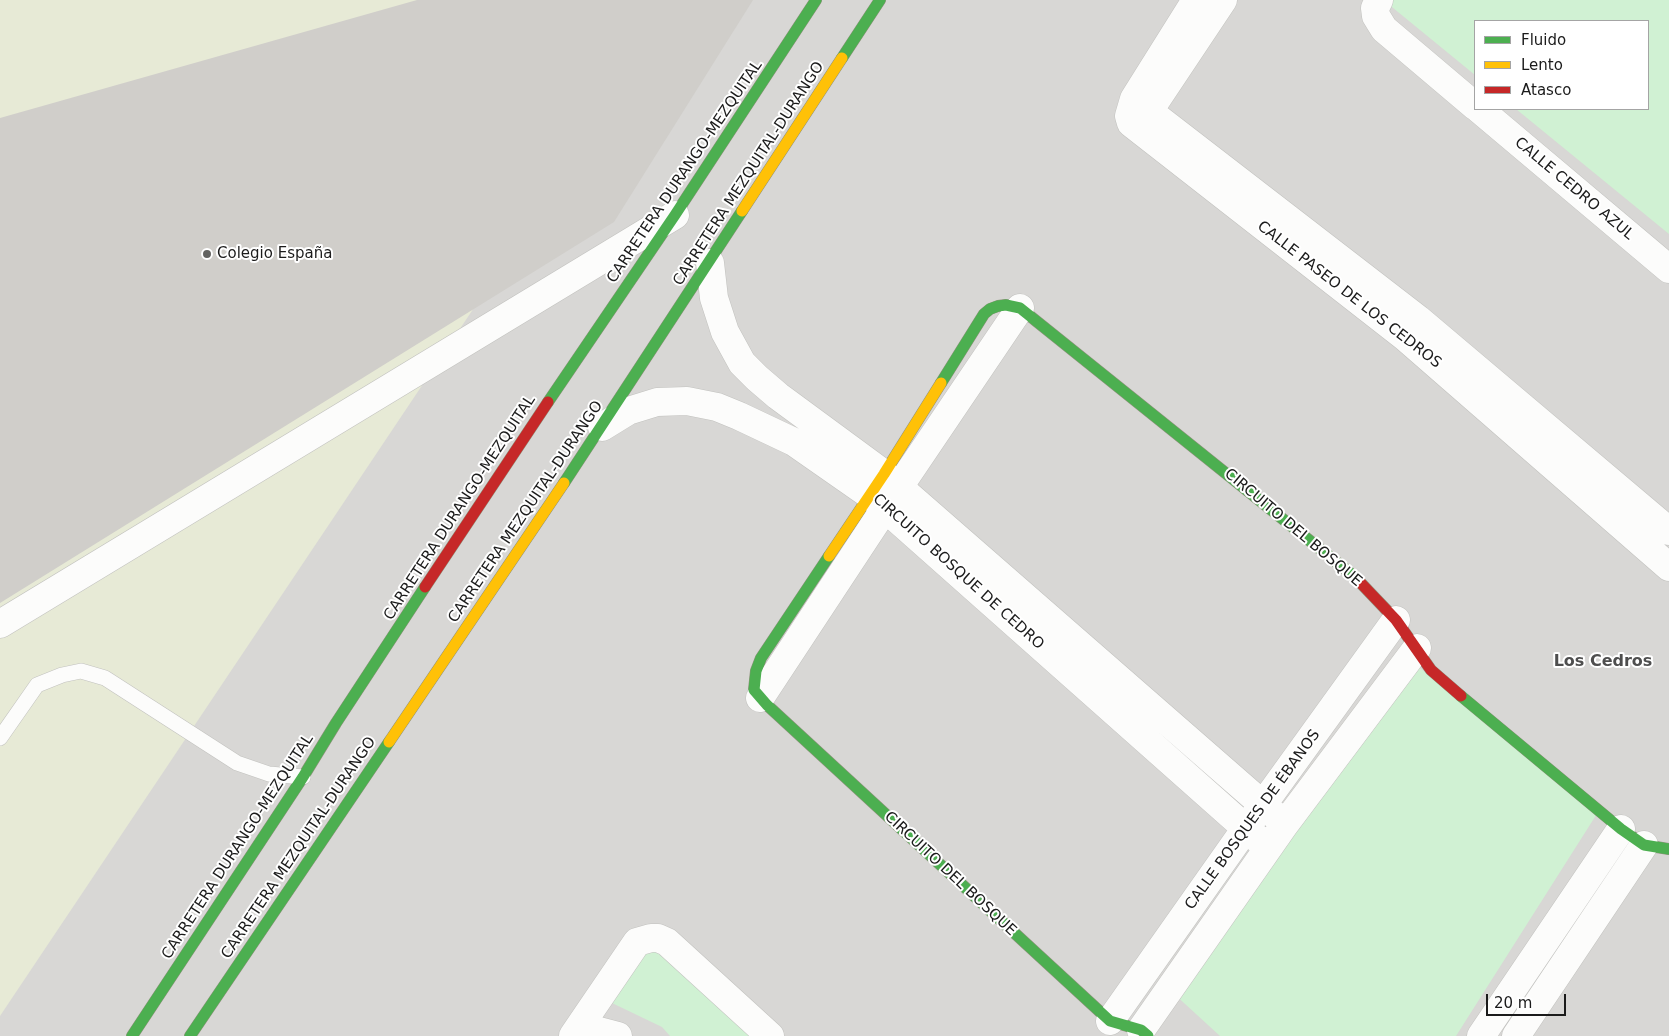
<!DOCTYPE html>
<html>
<head>
<meta charset="utf-8">
<style>
  body { margin:0 }
  #map { position:relative; width:1669px; height:1036px; overflow:hidden; background:#e9e8e3; font-family:"DejaVu Sans",sans-serif }
  canvas { display:block }
  .legend { position:absolute; left:1474px; top:20px; width:175px; height:90px; box-sizing:border-box; background:#fff; border:1px solid #a4a4a4; margin:0; padding:6px 9px; list-style:none; font-size:15px; color:#1b1b1b }
  .legend li { display:flex; align-items:center; gap:10px; height:25px }
  .legend b { width:25px; border:1px solid #a4a4a4 }
  .scale { position:absolute; left:1486px; top:994px; width:80px; height:22px; box-sizing:border-box; border:2px solid #1b1b1b; border-top:0; padding-left:6px; font-size:15px; line-height:18px; white-space:nowrap; color:#1b1b1b; -webkit-text-stroke:4px #fff; paint-order:stroke }
</style>
</head>
<body>
<div id="map">
<canvas width="1669" height="1036"></canvas>
<ul class="legend">
<li><b style="height:6px;background:#4caf50"></b>Fluido</li>
<li><b style="height:6px;background:#ffc107"></b>Lento</li>
<li><b style="height:6px;background:#c62828"></b>Atasco</li>
</ul>
<div class="scale">20 m</div>
</div>
<script>
const context = document.querySelector('canvas').getContext('2d');
context.lineJoin = 'round';
function fill(path, color) {
  context.fillStyle = color;
  context.fill(path, 'evenodd');
}
function toPath(rows) {
  const path = new Path2D();
  for (const r of rows) {
    path.moveTo(r[0], r[1]);
    for (let i = 2; i < r.length; i += 2) path.lineTo(r[i], r[i + 1]);
  }
  return path;
}
function trace(path, color, width, dash) {
  context.strokeStyle = color;
  context.lineWidth = width;
  context.lineCap = dash ? 'butt' : 'round';
  context.setLineDash(dash || []);
  context.stroke(path);
}
function drawText(font, color, halo, rows, align = 'center') {
  context.font = font + ' "DejaVu Sans",sans-serif';
  context.lineWidth = 4;
  context.setLineDash([]);
  context.textBaseline = 'middle';
  context.strokeStyle = halo;
  context.fillStyle = color;
  for (const [text, x, y, turn = 0] of rows) {
    context.save();
    context.translate(x, y);
    context.rotate((+turn || 0) * Math.PI / 180);
    context.textAlign = isNaN(turn) ? turn : align;
    if (halo) context.strokeText(text, 0, 0);
    context.fillText(text, 0, 0);
    context.restore();
  }
}
fill(toPath([
  [517,0,1669,0,1669,1036,0,1036,0,738],
  [1475,21,1648,21,1648,109,1475,109]
]), '#d8d7d5');
fill(toPath([
  [0,0,680,0,0,1016]
]), '#e7ead6');
fill(toPath([
  [1389,0,1669,0,1669,234,1516,109,1648,109,1648,21,1475,21,1475,75,1387,3],
  [1407,658,1600,809,1456,1036,1220,1036,1172,992],
  [656,937,761,1036,670,1036,662,1027,612,1003]
]), '#d0f1d3');
fill(toPath([
  [417,0,753,0,614,222,0,603,0,118]
]), '#d0ceca');
const lane = toPath([
  [0,738,37,685,62,675,81,671,105,678,237,763,269,774,303,777]
]);
const street = toPath([
  [1196,0,1134,99,1129,116,1131,123,1405,337,1669,567],
  [1223,0,1155,102,1152,112,1155,116,1418,319,1669,531],
  [1379,0,1375,8,1376,16,1384,29,1475,106],
  [1479,109,1669,269],
  [710,263,714,298,725,332,742,363,757,378,778,396,884,474,1285,824],
  [602,427,628,411,657,402,687,401,717,407,739,416,794,442,870,495,1268,848],
  [0,624,675,215],
  [760,698,899,487,1020,308],
  [1110,1021,1246,828,1396,620],
  [580,1026,618,1036],
  [1141,1030,1285,824,1417,648],
  [573,1036,637,942,651,938,658,938,667,942,770,1036],
  [1481,1036,1621,829],
  [1516,1036,1644,845]
]);
const fast = toPath([
  [842,58,880,0],
  [941,383,984,314,990,309,998,306,1006,305,1020,308,1355,577],
  [548,402,675,215,816,0],
  [564,483,742,211],
  [829,556,761,658,756,671,754,690,767,705,1110,1021,1141,1030,1148,1036],
  [1461,696,1621,829,1644,845,1669,849],
  [132,1036,303,777,336,723,425,587],
  [190,1036,389,742]
]);
const slow = toPath([
  [742,211,842,58],
  [829,556,884,474,941,383],
  [389,742,564,483]
]);
const jam = toPath([
  [1355,577,1396,620,1431,670,1461,696],
  [425,587,548,402]
]);
trace(lane, '#c2c2bf', 16);
trace(street, '#c2c2bf', 29);
trace(fast, '#8f927c', 12);
trace(slow, '#8f927c', 12);
trace(jam, '#8f927c', 12);
trace(lane, '#fcfcfb', 15);
trace(street, '#fcfcfb', 28);
trace(fast, '#4caf50', 11);
trace(slow, '#ffc107', 11);
trace(jam, '#c62828', 11);
for (const [x, y, r, color] of [
  [207,254,5,"#636361"]
]) {
  const dot = new Path2D();
  dot.arc(x, y, r, 0, 2 * Math.PI);
  context.fillStyle = color;
  context.fill(dot);
  trace(dot, '#fff', 2);
}
drawText('15px', '#1b1b1b', '#fff', [
  ["CARRETERA DURANGO-MEZQUITAL",685,172,-56],
  ["CARRETERA MEZQUITAL-DURANGO",749,174,-57],
  ["CALLE CEDRO AZUL",1574,189,40],
  ["CALLE PASEO DE LOS CEDROS",1349,295,38],
  ["CARRETERA DURANGO-MEZQUITAL",460,508,-57],
  ["CARRETERA MEZQUITAL-DURANGO",526,512,-56],
  ["CIRCUITO DEL BOSQUE",1293,528,40],
  ["CIRCUITO BOSQUE DE CEDRO",958,572,42],
  ["CALLE BOSQUES DE ÉBANOS",1253,820,-54],
  ["CARRETERA DURANGO-MEZQUITAL",238,847,-57],
  ["CARRETERA MEZQUITAL-DURANGO",299,848,-56],
  ["CIRCUITO DEL BOSQUE",950,874,43]
]);
drawText('15px', '#1b1b1b', '#fff', [
  ["Colegio España",217,254]
], 'left');
drawText('bold 16px', '#4e4e4e', '#fff', [
  ["Los Cedros",1603,662]
]);
</script>
</body>
</html>
